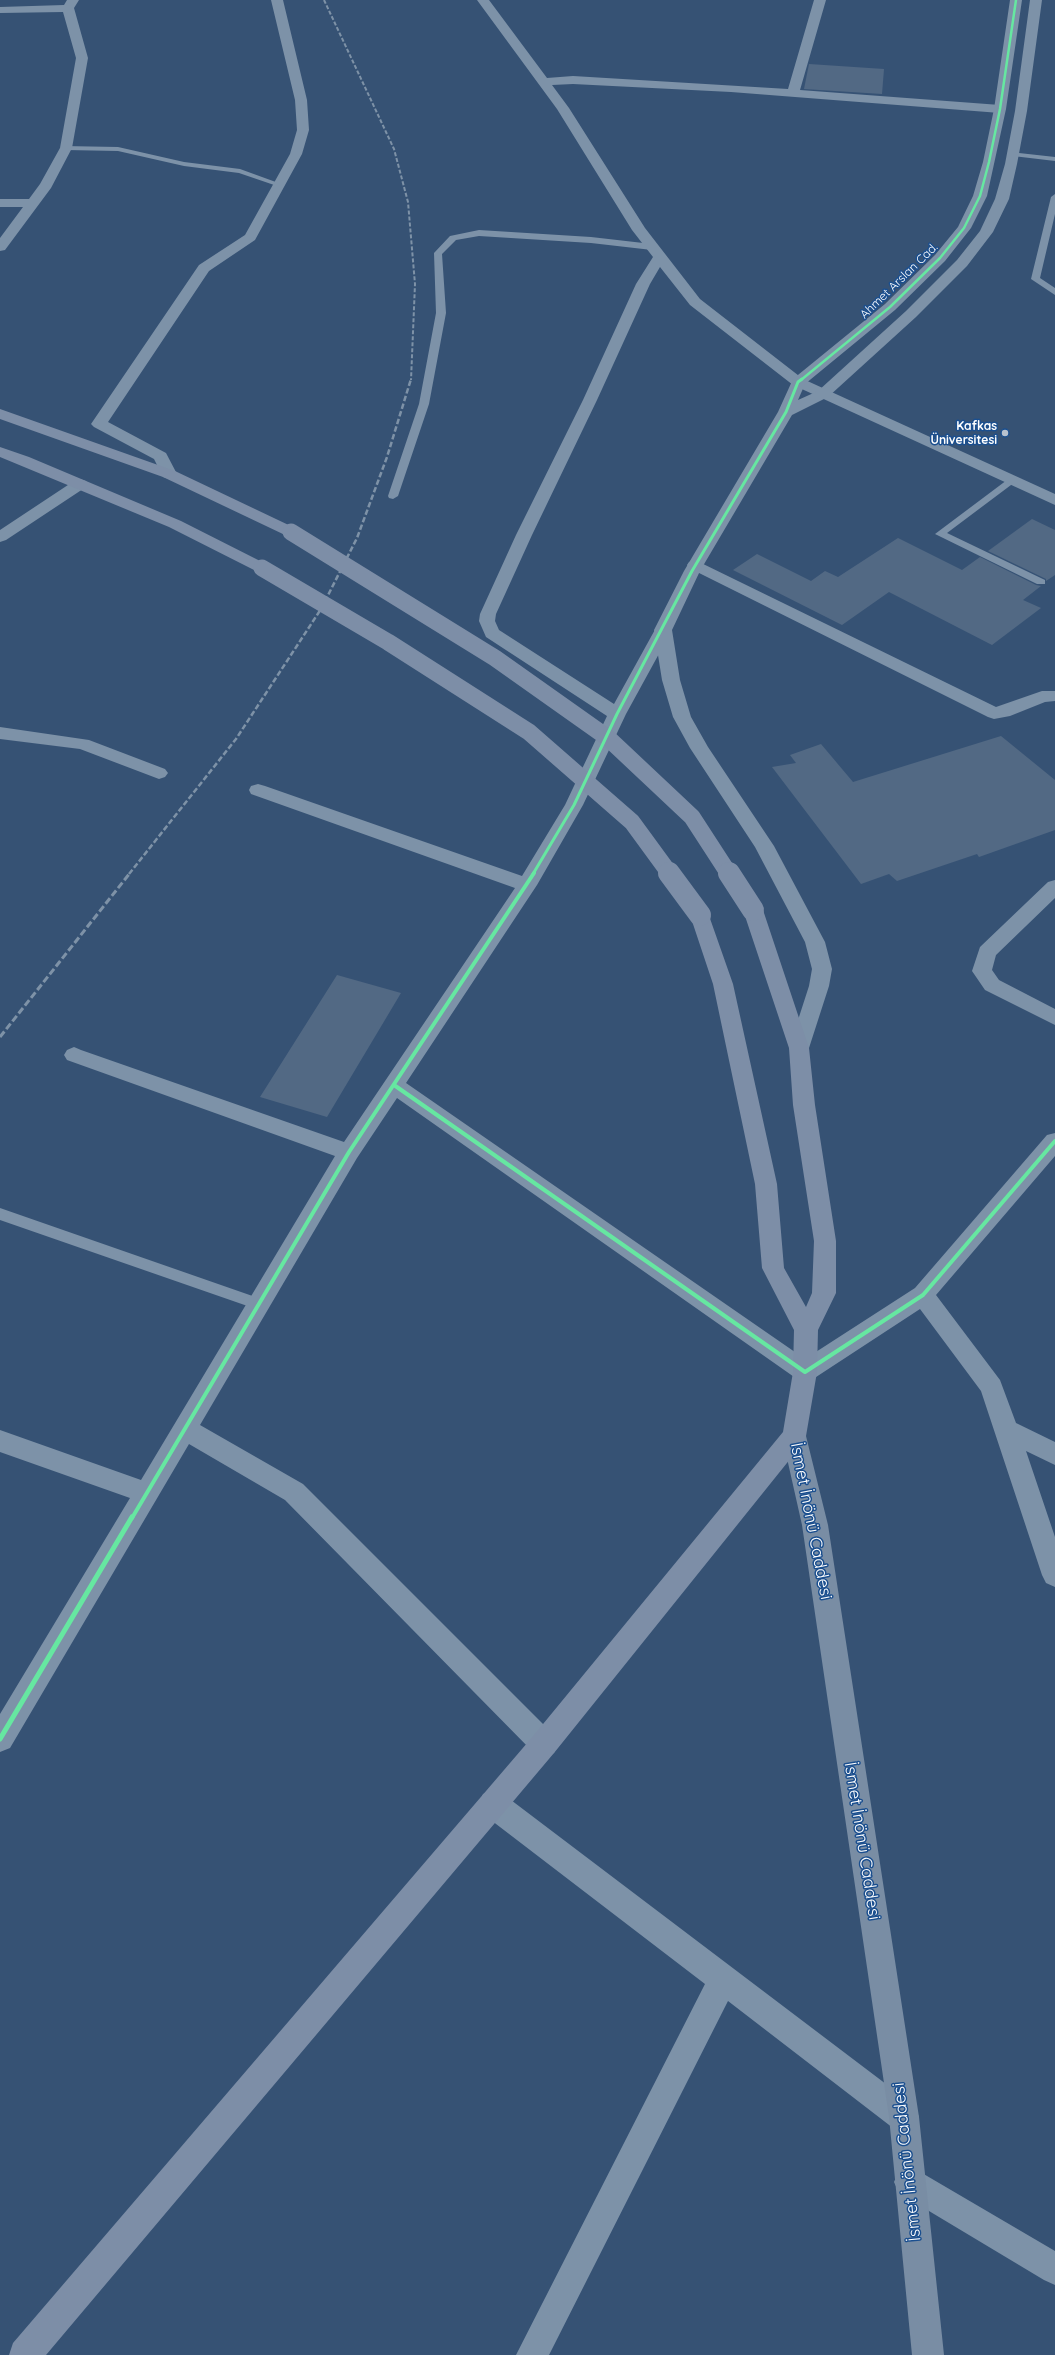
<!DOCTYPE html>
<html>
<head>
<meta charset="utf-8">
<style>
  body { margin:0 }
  canvas { display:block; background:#365274 }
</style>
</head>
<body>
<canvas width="1055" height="2355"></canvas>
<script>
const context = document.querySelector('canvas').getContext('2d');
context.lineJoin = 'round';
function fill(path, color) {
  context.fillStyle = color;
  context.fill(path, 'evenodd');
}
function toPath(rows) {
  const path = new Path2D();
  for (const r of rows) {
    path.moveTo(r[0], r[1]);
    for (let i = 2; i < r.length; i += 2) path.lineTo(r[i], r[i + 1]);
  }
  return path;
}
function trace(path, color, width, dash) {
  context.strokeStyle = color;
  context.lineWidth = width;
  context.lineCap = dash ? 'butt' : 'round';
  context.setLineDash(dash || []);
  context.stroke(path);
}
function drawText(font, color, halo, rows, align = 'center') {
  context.font = font + ' Quicksand,sans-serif';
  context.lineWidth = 3;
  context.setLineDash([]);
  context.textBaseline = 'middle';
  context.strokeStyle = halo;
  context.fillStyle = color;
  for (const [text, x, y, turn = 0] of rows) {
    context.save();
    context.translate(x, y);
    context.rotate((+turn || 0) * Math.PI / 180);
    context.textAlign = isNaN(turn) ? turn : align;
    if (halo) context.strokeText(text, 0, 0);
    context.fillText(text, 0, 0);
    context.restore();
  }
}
fill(toPath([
  [809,64,884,69,882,94,804,89],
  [1032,519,1055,530,1055,575,1046,581,1046,579,988,551],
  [898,538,962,570,980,557,1036,585,1041,586,1023,600,1041,608,992,645,889,592,842,625,733,570,757,554,811,581,825,571,838,577],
  [1001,736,1055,780,1055,830,979,857,977,854,897,881,889,874,861,884,772,767,796,763,790,755,821,744,853,782],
  [337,975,401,993,327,1117,260,1097]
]), '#526984');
fill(toPath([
  [63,146,118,147,184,162,240,169,284,185,280,187,239,173,184,166,118,151,66,150,62,148,63,146],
  [1010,152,1055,157,1055,161,1013,156,1010,156,1010,152],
  [1055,194,1055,214,1040,278,1055,288,1055,295,1031,279,1051,197,1055,194],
  [479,230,591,237,652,244,656,247,652,250,591,243,479,236,456,240,442,254,446,313,429,404,398,496,393,499,389,498,388,496,419,404,436,313,434,253,450,236,479,230],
  [1011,477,1015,478,1015,482,947,533,1045,580,1045,584,1037,584,935,534,1011,477],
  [0,1208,264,1300,266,1304,264,1308,259,1310,0,1220,0,1208]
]), '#7d92a8');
fill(toPath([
  [67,0,79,0,74,8,88,58,72,148,51,188,5,250,0,251,0,238,23,207,0,207,0,199,29,199,40,184,60,148,76,58,63,12,0,13,0,7,64,5,67,0],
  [271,0,283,0,307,100,309,130,302,154,255,240,209,271,108,422,166,453,177,474,175,477,169,479,163,477,154,459,94,427,91,424,199,265,245,235,290,154,297,130,295,100,271,0],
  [477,0,489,0,547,78,573,76,788,89,814,0,826,0,800,90,1000,105,1006,109,1000,113,731,92,573,84,552,85,569,108,645,228,700,299,803,379,1055,494,1055,505,793,385,690,305,660,267,650,284,597,400,532,535,496,614,495,621,499,630,614,704,657,626,663,625,669,626,672,630,626,714,583,805,537,885,406,1083,805,1359,915,1288,1047,1135,1055,1133,1055,1156,936,1295,1000,1380,1016,1423,1055,1442,1055,1465,1026,1451,1055,1537,1055,1587,1046,1583,1042,1575,981,1391,920,1309,813,1379,805,1382,797,1379,397,1098,357,1158,200,1425,303,1484,554,1735,558,1744,554,1753,544,1757,534,1753,285,1500,189,1444,10,1748,0,1752,0,1714,130,1498,0,1452,0,1430,141,1480,335,1156,67,1060,64,1055,67,1050,74,1047,81,1050,344,1142,515,888,251,794,249,790,251,786,258,784,265,786,522,876,565,805,607,716,486,637,479,621,480,614,516,535,583,400,636,284,653,257,632,230,557,109,477,0],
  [80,479,86,481,88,484,86,487,6,540,0,542,0,530,74,481,80,479],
  [695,560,996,707,1042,691,1055,691,1055,701,1045,702,1010,716,994,719,988,717,689,568,687,565,689,562,695,560],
  [0,727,89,740,165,769,168,773,165,777,159,779,80,749,0,739,0,727],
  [1055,880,1055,898,996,955,992,970,999,980,1055,1009,1055,1025,985,990,972,971,980,947,1048,882,1055,880],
  [493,1790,503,1794,915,2106,919,2117,915,2128,904,2132,893,2128,728,2001,549,2355,516,2355,705,1984,483,1814,479,1804,483,1794,493,1790],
  [910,2166,1055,2251,1055,2285,1044,2280,899,2193,894,2182,899,2171,910,2166]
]), '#7d92a8');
fill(toPath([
  [1010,0,1022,0,1006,109,987,196,971,228,945,261,895,310,805,384,798,400,818,391,906,311,957,260,980,231,995,199,1005,164,1015,111,1030,0,1042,0,1027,111,1017,164,1009,199,993,232,967,266,916,317,828,397,792,415,700,571,672,630,680,680,691,717,708,747,774,846,825,942,832,969,829,986,809,1048,806,1053,799,1056,792,1053,789,1048,809,986,812,969,805,942,755,847,690,748,673,717,662,680,654,630,684,571,778,412,793,379,885,304,935,255,958,227,973,196,983,162,994,109,1010,0]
]), '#7d92a8');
fill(toPath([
  [794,1426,803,1429,806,1436,828,1525,919,2117,944,2355,912,2355,889,2117,802,1525,782,1436,785,1429,794,1426]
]), '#798da4');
fill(toPath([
  [0,409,175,471,297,529,299,532,297,535,285,535,163,477,0,419,0,409],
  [0,447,29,457,181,521,268,565,270,568,268,571,256,571,169,527,0,457,0,447],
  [753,903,760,905,763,910,809,1048,815,1105,836,1241,836,1293,818,1330,817,1372,806,1436,803,1443,554,1753,46,2355,9,2355,13,2343,534,1735,783,1432,793,1372,794,1330,762,1268,755,1184,713,984,690,915,693,910,700,908,707,910,733,984,777,1184,784,1268,806,1307,812,1293,814,1241,793,1105,789,1048,743,910,746,905,753,903]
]), '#7d8ea7');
trace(toPath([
  [324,0,394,149,408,202,415,284,411,380]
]), '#7e92a7', 2, [4, 2]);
trace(toPath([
  [129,874,236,739,321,609,357,538,387,457,411,379]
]), '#7e92a7', 2.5, [5.5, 2.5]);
trace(toPath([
  [0,1037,130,873]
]), '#7e92a7', 3, [7, 3]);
trace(toPath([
  [291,532,495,658,608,738,692,817,729,874],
  [262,568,388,642,529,732,632,822,670,874]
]), '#7d8ea7', 17);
trace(toPath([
  [669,873,700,915],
  [729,873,753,910]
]), '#7d8ea7', 22);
trace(toPath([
  [801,380,890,307,940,258,964,228,980,196,989,162,1000,109,1016,0]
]), '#66e7a1', 2.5);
trace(toPath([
  [533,874,574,805,617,714,692,571,786,412,798,382,802,379]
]), '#66e7a1', 3);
trace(toPath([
  [394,1085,805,1372,923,1295,1055,1141],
  [132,1518,349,1152,534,873]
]), '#66e7a1', 4);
trace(toPath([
  [0,1739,132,1517]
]), '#66e7a1', 5);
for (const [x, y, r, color] of [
  [1005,433,4,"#b9c2ce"]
]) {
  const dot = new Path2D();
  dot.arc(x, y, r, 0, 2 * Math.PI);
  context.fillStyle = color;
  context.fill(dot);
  trace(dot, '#1b4f8f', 1.5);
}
drawText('12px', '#fff', '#1b4f8f', [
  ["Ahmet Arslan Cad.",899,281,-44]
]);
drawText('bold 12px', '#fff', '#1b4f8f', [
  ["Kafkas",997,426],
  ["Üniversitesi",997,440]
], 'right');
drawText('17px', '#fff', '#1b4f8f', [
  ["İsmet İnönü Caddesi",811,1521,79],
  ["İsmet İnönü Caddesi",862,1841,81],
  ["İsmet İnönü Caddesi",907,2162,-96]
]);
</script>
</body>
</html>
